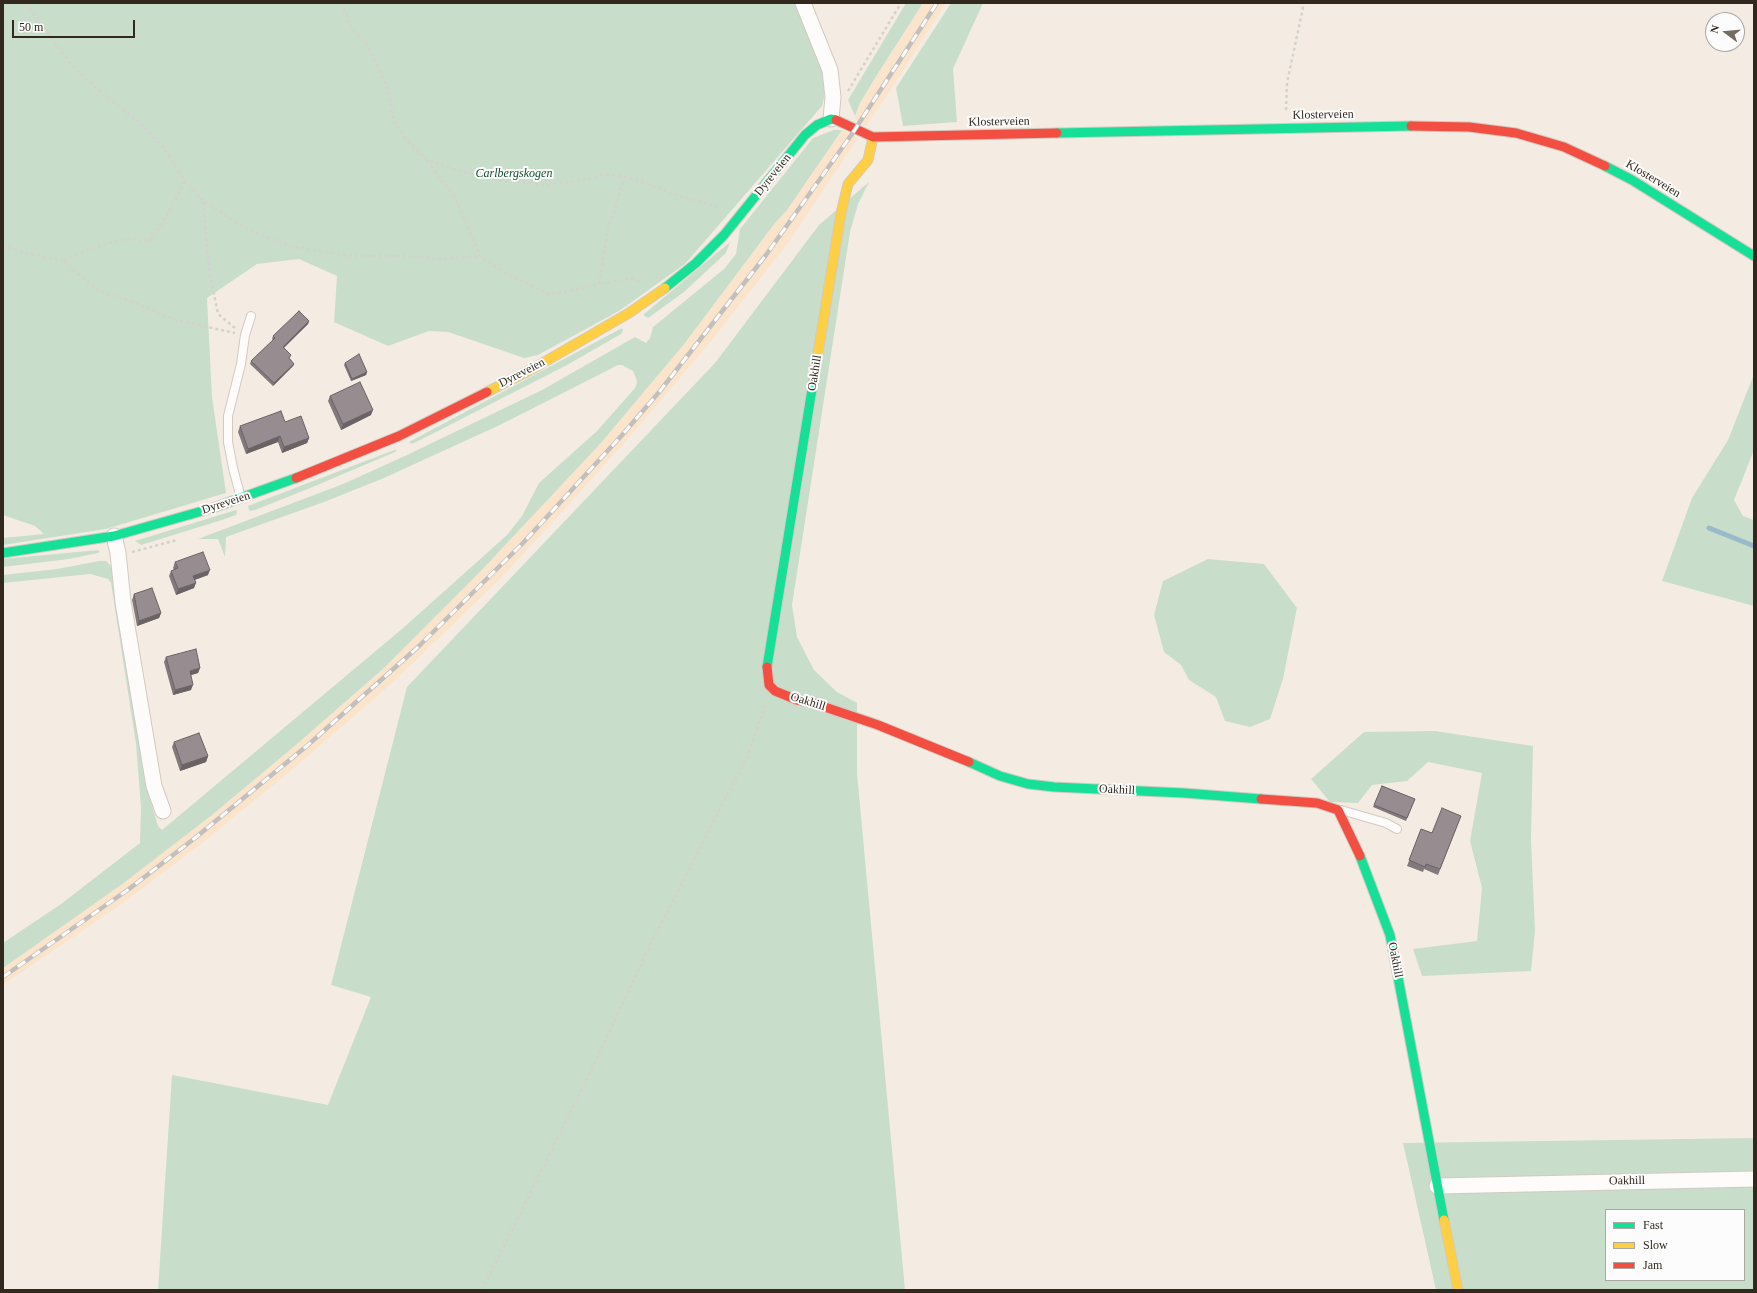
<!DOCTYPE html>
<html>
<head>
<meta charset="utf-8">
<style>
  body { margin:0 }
  #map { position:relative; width:1757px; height:1293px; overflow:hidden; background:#f4ece3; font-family:Georgia,serif }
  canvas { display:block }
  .frame { position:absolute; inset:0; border:4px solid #32281d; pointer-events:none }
  .legend { position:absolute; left:1605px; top:1209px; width:140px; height:72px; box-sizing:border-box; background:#fcfcfc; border:1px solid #aba7a3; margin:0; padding:5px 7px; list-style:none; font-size:12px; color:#32281d }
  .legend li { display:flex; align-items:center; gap:8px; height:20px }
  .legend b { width:20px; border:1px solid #aba7a3 }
  .north { position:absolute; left:1705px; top:12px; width:40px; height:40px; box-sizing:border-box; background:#fcfcfc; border:1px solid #aba7a3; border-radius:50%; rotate:286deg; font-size:11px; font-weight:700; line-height:16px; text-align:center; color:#32281d }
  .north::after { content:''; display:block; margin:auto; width:14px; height:18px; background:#766d62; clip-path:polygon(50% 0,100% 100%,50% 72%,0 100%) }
  .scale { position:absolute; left:12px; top:20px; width:123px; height:18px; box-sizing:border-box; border:2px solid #32281d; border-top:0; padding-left:5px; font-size:12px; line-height:14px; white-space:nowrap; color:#32281d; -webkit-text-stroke:3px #fcfcfc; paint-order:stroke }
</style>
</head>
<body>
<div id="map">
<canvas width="1757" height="1293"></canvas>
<div class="frame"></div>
<ul class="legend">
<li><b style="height:5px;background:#16e098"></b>Fast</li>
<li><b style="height:5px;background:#ffcf43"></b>Slow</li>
<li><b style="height:5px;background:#f24e42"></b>Jam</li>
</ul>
<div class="north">N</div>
<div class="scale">50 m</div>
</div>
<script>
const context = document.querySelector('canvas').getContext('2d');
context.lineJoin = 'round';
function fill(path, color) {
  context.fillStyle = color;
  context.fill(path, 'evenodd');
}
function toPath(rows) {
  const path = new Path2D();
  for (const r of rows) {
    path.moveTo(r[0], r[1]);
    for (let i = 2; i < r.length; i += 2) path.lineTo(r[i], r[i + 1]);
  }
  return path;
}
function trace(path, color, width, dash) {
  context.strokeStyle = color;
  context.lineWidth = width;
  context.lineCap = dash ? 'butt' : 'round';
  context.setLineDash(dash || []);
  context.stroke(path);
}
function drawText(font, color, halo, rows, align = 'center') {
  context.font = font + ' Georgia,serif';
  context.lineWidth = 4;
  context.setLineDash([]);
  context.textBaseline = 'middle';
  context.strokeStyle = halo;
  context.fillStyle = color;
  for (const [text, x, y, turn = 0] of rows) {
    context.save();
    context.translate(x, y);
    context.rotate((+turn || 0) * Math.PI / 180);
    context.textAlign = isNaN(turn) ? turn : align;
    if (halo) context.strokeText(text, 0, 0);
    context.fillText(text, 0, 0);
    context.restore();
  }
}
fill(toPath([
  [923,3,946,3,892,88,866,126,855,119,860,103],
  [842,130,858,138,788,243,716,335,646,418,573,500,501,578,390,685,287,774,201,844,123,903,3,985,3,968,121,885,212,815,297,744,384,668,479,573,600,444,685,343,775,223,787,210]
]), '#fae4cc');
fill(toPath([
  [3,3,798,3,823,68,826,90,822,106,685,264,619,311,538,355,524,358,448,332,429,331,388,346,334,322,337,276,299,259,257,264,207,298,212,397,226,493,106,529,3,545,3,538,44,534,35,526,3,515],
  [906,3,923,3,877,75,860,103,855,116,848,100],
  [951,3,983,3,953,69,957,122,903,126,896,88],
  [834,130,842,130,787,210,775,223,685,343,600,444,479,573,384,668,297,744,212,815,121,885,3,968,3,943,61,904,140,843,141,808,136,744,111,583,108,579,90,574,3,583,3,575,57,569,99,561,106,561,110,565,115,576,152,806,158,826,162,830,402,629,507,535,522,516,539,483,597,431,635,388,637,383,636,378,633,371,622,365,618,365,502,424,384,478,324,502,226,537,225,557,218,539,198,539,343,484,407,455,542,390,635,337,646,343,650,338,653,327,724,269,736,254,740,229,813,138],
  [869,182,858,204,850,232,792,605,797,637,814,670,837,692,857,703,857,773,905,1290,158,1290,172,1075,328,1105,371,997,331,985,407,687,715,363,819,225],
  [730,242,726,253,684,292,648,318,643,315],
  [622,328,623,331,621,334,567,365,440,430,412,444,409,442],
  [1754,374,1754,450,1734,500,1743,516,1754,520,1754,606,1662,581,1692,498,1728,440],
  [397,449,395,452,315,486,255,510,250,511,249,510,248,506],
  [236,510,237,512,236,515,222,520,141,545,135,541],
  [98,550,100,552,98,553,69,559,3,567,3,559],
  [1208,559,1264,564,1297,608,1283,679,1270,719,1250,727,1225,721,1216,697,1189,680,1181,665,1164,652,1154,615,1163,581],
  [1435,731,1533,746,1531,839,1535,931,1531,971,1422,976,1413,949,1477,941,1482,888,1470,841,1482,773,1428,762,1407,781,1372,785,1358,803,1330,802,1311,779,1364,732],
  [1754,1138,1754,1290,1436,1290,1403,1143],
  [1606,1210,1744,1210,1744,1280,1606,1280]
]), '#c9deca');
trace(toPath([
  [1709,528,1754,546]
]), '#98baca', 5);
const lane = toPath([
  [241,498,233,468,228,442,228,416,241,364,245,335,251,316],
  [1341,810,1386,823,1397,829]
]);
const street = toPath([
  [803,3,830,70,833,97,831,119],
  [114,536,118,553,123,602,154,786,163,811],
  [1437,1186,1754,1179]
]);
const fast = toPath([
  [1057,133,1411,126],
  [1605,166,1632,180,1754,256],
  [665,288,696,263,724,235,805,135,817,125,831,119,836,120],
  [3,553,114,536,213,508,296,478],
  [767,667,814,377],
  [969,762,1000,776,1028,784,1054,787,1184,793,1261,799],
  [1360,856,1390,935,1444,1220]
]);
const slow = toPath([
  [814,377,841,213,848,184,868,160,873,137],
  [487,392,534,368,629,313,665,288],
  [1444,1220,1458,1290]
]);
const jam = toPath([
  [836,120,873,137,1057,133],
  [1411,126,1469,127,1516,133,1564,147,1605,166],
  [296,478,399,436,487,392],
  [767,667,769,685,775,691,797,700,813,703,878,725,969,762],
  [1261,799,1317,803,1338,810,1360,856]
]);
trace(lane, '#d2cac1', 10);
trace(street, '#d2cac1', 17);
trace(fast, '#d2cac1', 11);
trace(slow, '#d2cac1', 11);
trace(jam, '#d2cac1', 11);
trace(toPath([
  [26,3,72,66,104,95,138,121,163,147,185,181,203,201],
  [341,3,353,31,366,43,383,78,389,95,394,121,405,138,427,160,457,170,498,180,545,185,582,180,604,175,625,176,683,197,721,208],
  [848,91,901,3],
  [1286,110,1287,83,1304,3],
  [427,161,455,197,480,256,505,273,549,294,569,291,599,284],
  [625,176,608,229,599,284,632,278,641,282],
  [185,181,164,220,150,241,128,239,108,243,90,249,63,261,97,290,136,303,176,320,235,333],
  [3,245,29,254,63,261],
  [235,328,218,314,209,269,203,201,250,231,295,247,350,256,406,256,442,259,480,256],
  [132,552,177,540],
  [482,1290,588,1077,651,943,748,755,765,706]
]), '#d4d2cf', 2.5, [3, 3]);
trace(lane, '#fdfcfb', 8);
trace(street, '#fdfcfb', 15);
trace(fast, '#16e098', 9);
trace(slow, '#ffcf43', 9);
trace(jam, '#f24e42', 9);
const rail = toPath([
  [3,977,129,889,195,838,308,745,418,647,523,543,623,434,660,391,766,255,852,134,937,3]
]);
trace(rail, '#c2bfbd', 4.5);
trace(rail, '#fcfcfc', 3, [9]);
fill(toPath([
  [309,321,308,324,284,348,290,358,289,358,294,364,293,366,273,386,250,364,251,361,273,340,272,339,273,336],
  [345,363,367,372,366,375,351,381,344,365],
  [330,396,371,415,341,430,328,401],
  [285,422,309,438,307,443,282,453,278,442,246,454,238,432,240,426],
  [175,562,208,575,195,580,194,588,176,595,169,576,171,571,174,570,173,568],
  [134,594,161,613,159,618,137,626,132,600],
  [166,657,200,668,198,673,191,675,191,690,173,695,164,662],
  [174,742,208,756,206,762,180,771,172,747],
  [1382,786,1415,799,1406,821,1373,807],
  [1461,816,1438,875,1424,869,1423,872,1407,866,1421,829,1432,833]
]), '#82797c');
fill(toPath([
  [309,321,308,324,282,349,283,347],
  [294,364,293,366,273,386,274,383],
  [367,372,366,375,351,381,352,379],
  [373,410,371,415,341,430,343,424],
  [280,436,278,442,246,454,248,449],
  [309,438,307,443,282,453,284,447],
  [210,570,208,575,191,581,193,576],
  [196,583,194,588,176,595,178,589],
  [161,613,159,618,137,626,139,621],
  [200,668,198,673,188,676,190,671],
  [193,685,191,690,173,695,175,690],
  [208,756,206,762,180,771,182,765]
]), '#6a6365');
const building = toPath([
  [299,311,309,321,283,347,291,355,289,358,294,364,274,383,251,361,275,338,273,336,299,311],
  [359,354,367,372,352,379,345,363,359,354],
  [360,382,373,410,343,424,330,396,360,382],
  [281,411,285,422,301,416,309,438,284,447,280,436,248,449,240,426,281,411],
  [203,552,210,570,193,576,196,583,178,589,171,571,178,568,175,562,203,552],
  [152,588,161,613,139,621,134,594,152,588],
  [196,649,200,668,190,671,193,685,175,690,166,657,196,649],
  [199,733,208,756,182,765,174,742,199,733],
  [1382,786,1415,799,1407,818,1374,805,1382,786],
  [1442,808,1461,816,1440,869,1426,864,1425,867,1409,860,1421,829,1432,833,1442,808]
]);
fill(building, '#978d90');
trace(building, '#6a6365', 1);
drawText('12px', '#32281d', '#fcfcfc', [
  ["Klosterveien",1323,115,-1],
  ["Klosterveien",999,122,-1],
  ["Dyreveien",773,175,-51],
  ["Klosterveien",1653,179,31],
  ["Dyreveien",522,373,-27],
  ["Oakhill",815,373,-81],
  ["Dyreveien",226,503,-18],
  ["Oakhill",808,702,17],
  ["Oakhill",1117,790,3],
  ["Oakhill",1395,960,79],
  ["Oakhill",1627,1181,-1]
]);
drawText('italic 12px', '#144f31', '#fcfcfc', [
  ["Carlbergskogen",514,174]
]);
</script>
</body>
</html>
